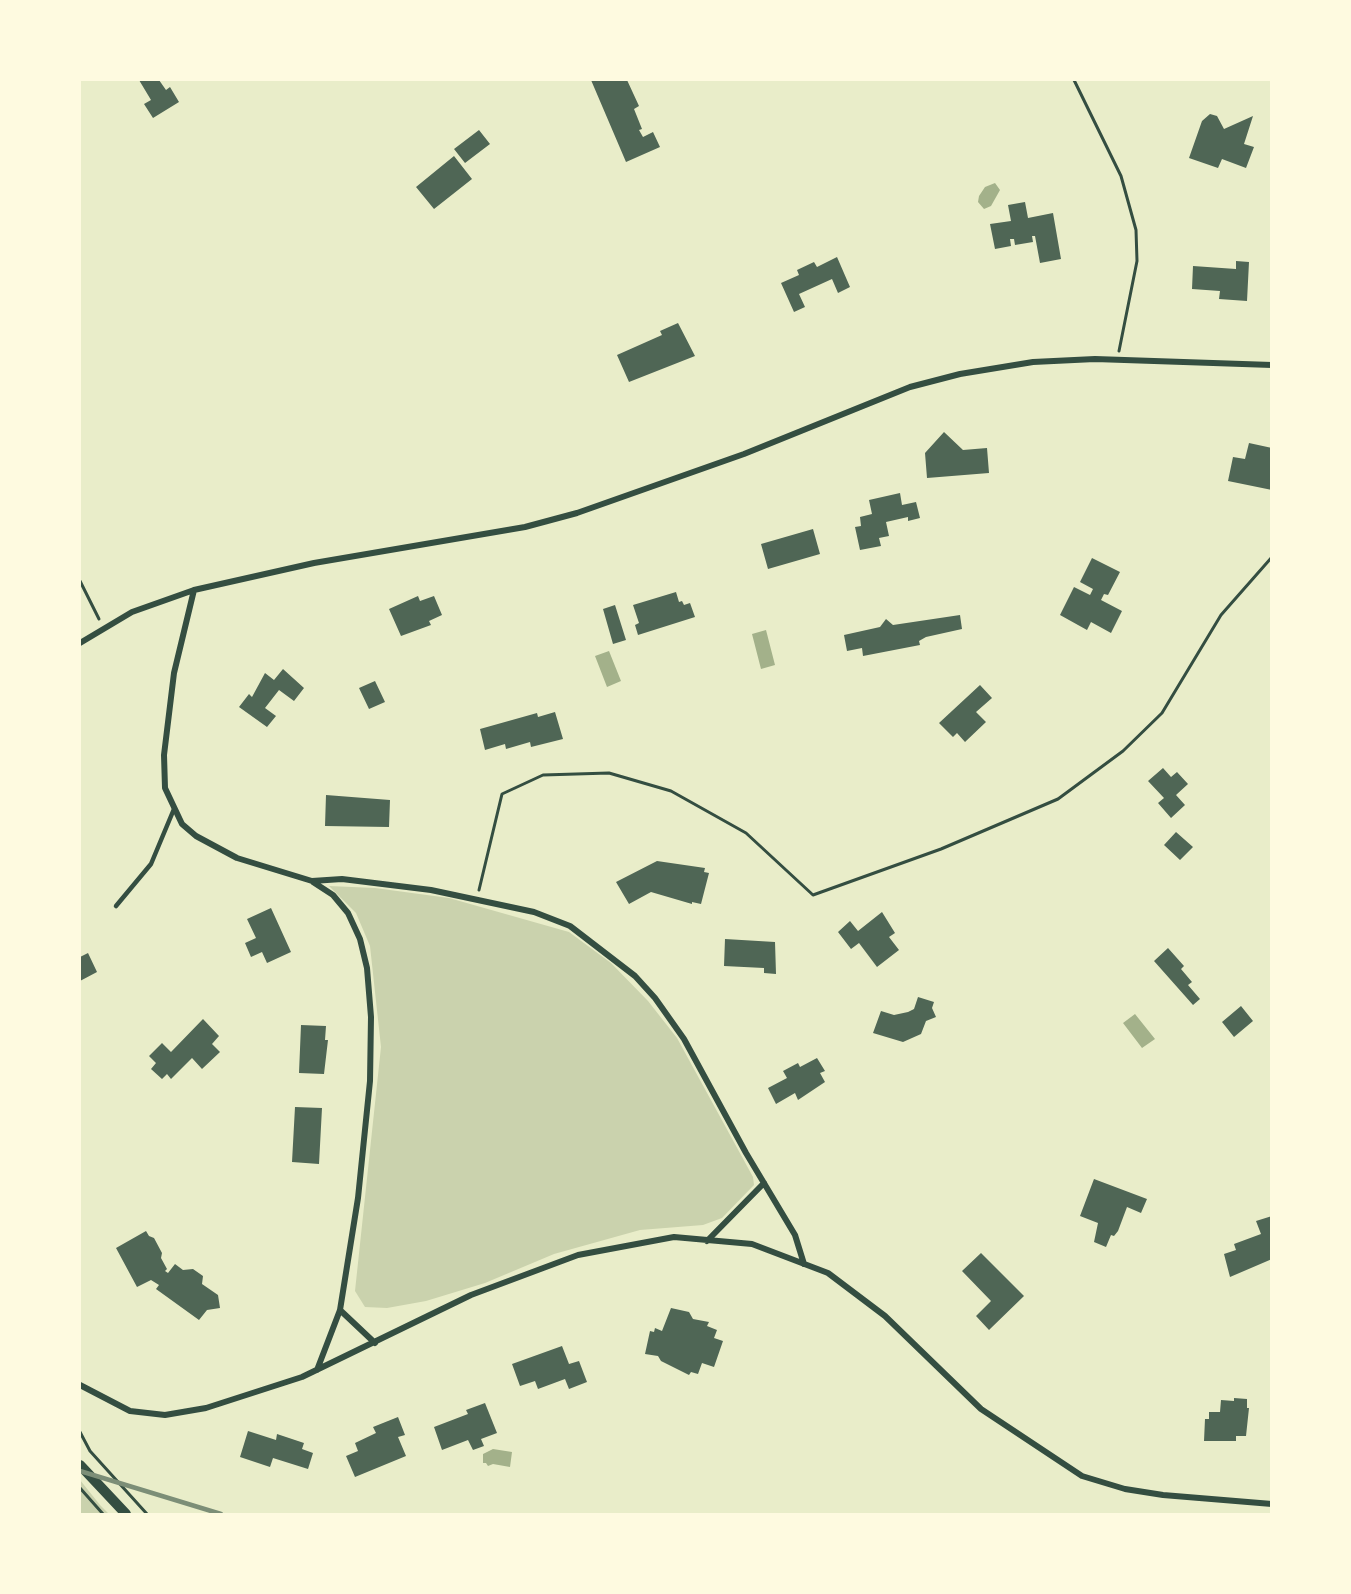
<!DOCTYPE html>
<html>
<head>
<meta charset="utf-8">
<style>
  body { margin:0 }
  #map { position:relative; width:1351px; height:1594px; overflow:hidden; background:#e9edc9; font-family:"Fira Sans Condensed",sans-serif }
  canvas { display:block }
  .frame { position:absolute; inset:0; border:81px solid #fefae0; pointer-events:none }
</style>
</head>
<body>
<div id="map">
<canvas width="1351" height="1594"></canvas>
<div class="frame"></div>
</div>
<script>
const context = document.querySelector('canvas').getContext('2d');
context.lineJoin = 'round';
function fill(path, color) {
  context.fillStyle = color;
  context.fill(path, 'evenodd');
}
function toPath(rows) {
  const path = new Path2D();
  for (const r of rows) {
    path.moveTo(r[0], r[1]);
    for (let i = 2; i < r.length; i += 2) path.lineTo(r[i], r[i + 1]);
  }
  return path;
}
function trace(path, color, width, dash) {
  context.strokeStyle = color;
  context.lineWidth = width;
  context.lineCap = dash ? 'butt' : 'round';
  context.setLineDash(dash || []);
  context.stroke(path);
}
fill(toPath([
  [329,886,375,888,449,898,569,932,611,963,648,1001,677,1038,753,1177,754,1185,722,1218,703,1225,640,1230,554,1254,485,1283,426,1301,387,1308,365,1307,355,1291,381,1047,370,946,356,913],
  [80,1480,100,1505,109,1514,80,1514]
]), '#cad2ad');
fill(toPath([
  [995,183,1000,190,991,206,984,209,978,202,979,196,985,187],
  [766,630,775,665,761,669,752,634],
  [609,651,621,681,607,687,595,656],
  [1135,1014,1155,1039,1142,1048,1123,1023],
  [493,1449,512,1452,510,1467,493,1464,488,1466,486,1463,483,1463,483,1454]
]), '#a3b18a');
fill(toPath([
  [139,80,159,80,166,90,170,87,179,102,153,118,144,104,151,100],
  [591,80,627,80,639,106,634,109,642,129,639,130,643,137,653,132,660,147,626,162],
  [1210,114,1217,116,1224,129,1253,116,1244,144,1254,147,1246,168,1222,159,1218,168,1189,158,1202,121],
  [479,130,490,144,465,163,454,149],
  [454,156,472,179,434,209,416,187],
  [1025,202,1028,218,1053,213,1061,259,1040,263,1035,236,1032,236,1033,242,1015,245,1014,239,1010,239,1011,246,995,249,990,224,1011,221,1008,205],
  [837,257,850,287,838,293,832,279,799,294,805,307,794,312,781,283,799,275,797,270,814,262,817,267],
  [1236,261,1249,262,1247,301,1219,299,1220,291,1192,289,1193,266,1236,269],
  [678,323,695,356,629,382,617,355,662,335,660,331],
  [944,432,963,450,987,448,989,473,927,478,925,453],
  [1249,443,1272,448,1272,490,1228,481,1233,457,1245,459],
  [900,493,902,505,916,502,920,518,908,521,908,517,886,522,889,536,879,538,881,546,860,550,855,527,861,526,860,517,872,514,869,500],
  [813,529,820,554,768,569,761,544],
  [1092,558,1120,572,1108,595,1104,594,1101,600,1122,611,1111,633,1091,622,1087,630,1060,615,1074,587,1090,595,1093,589,1080,582],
  [676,592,679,602,682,601,684,605,690,603,695,617,638,635,635,625,639,623,633,605],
  [418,596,420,601,434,596,442,615,429,621,431,625,401,636,389,609],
  [615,605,626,640,613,644,603,609],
  [960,615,962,629,926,637,919,641,920,645,863,656,862,648,847,651,844,635,880,627,886,619,893,625],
  [283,669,304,688,294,701,279,690,265,708,276,716,267,727,239,707,249,694,252,697,265,673,274,680],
  [375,681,385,702,369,709,359,688],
  [980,685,992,698,976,712,986,722,965,742,957,733,953,737,939,723],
  [555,712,563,739,531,747,530,742,506,749,505,744,485,750,480,729,537,713,538,717],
  [1163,768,1171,777,1177,772,1188,784,1176,795,1185,805,1171,818,1158,803,1164,798,1148,781],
  [326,795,390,800,389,827,325,826],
  [1176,832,1193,847,1180,860,1164,845],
  [657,861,705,868,704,872,709,873,701,904,692,902,692,904,651,892,629,904,616,882],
  [271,908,291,952,267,963,262,952,251,957,245,943,256,938,247,919],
  [882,912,895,933,889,937,899,950,877,967,859,943,851,949,838,932,850,921,858,931],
  [725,939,775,942,776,974,764,973,764,968,724,966],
  [1168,948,1184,966,1181,969,1192,982,1188,985,1200,999,1193,1005,1154,961],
  [88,953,97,972,80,981,80,957],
  [918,997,934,1002,932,1008,936,1017,926,1021,921,1034,903,1042,873,1033,881,1011,894,1015,908,1012,914,1009],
  [1241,1006,1253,1021,1234,1037,1222,1022],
  [203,1019,219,1036,212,1044,220,1052,202,1069,192,1058,171,1079,167,1074,162,1079,151,1069,156,1063,149,1056,162,1043,171,1052],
  [301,1025,326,1026,325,1040,328,1040,324,1074,299,1073],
  [817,1058,825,1071,820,1073,825,1082,798,1100,795,1093,776,1104,768,1088,787,1078,783,1071,798,1063,800,1067],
  [295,1107,322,1108,319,1164,292,1162],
  [1094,1179,1147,1199,1141,1213,1127,1207,1118,1231,1114,1236,1111,1235,1106,1247,1094,1242,1098,1223,1080,1216],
  [1272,1216,1272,1259,1230,1277,1224,1254,1236,1250,1234,1244,1261,1234,1256,1221],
  [146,1231,149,1236,154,1238,162,1253,161,1258,167,1269,165,1271,168,1273,175,1264,183,1270,193,1269,203,1276,202,1284,218,1295,220,1308,207,1310,199,1320,156,1289,159,1285,151,1280,137,1287,116,1248],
  [981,1253,1024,1296,989,1330,976,1316,991,1301,962,1271],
  [671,1308,689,1312,693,1319,709,1322,707,1326,717,1330,714,1338,723,1341,714,1367,702,1363,698,1374,691,1372,689,1375,661,1361,658,1356,645,1354,650,1331,654,1332,655,1328,662,1331],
  [562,1346,569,1364,579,1361,587,1382,569,1389,565,1379,538,1389,535,1381,520,1386,512,1364],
  [1234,1398,1247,1399,1247,1408,1249,1408,1246,1436,1236,1436,1236,1441,1204,1441,1205,1419,1209,1419,1209,1412,1220,1412,1221,1400,1234,1401],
  [485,1403,497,1433,481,1439,484,1446,473,1450,468,1440,442,1450,434,1427,468,1414,466,1410],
  [398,1417,405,1435,398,1437,406,1456,355,1477,346,1456,358,1451,355,1443,376,1433,373,1427],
  [248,1431,276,1440,277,1434,304,1443,302,1449,313,1453,308,1469,273,1458,270,1467,240,1457]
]), '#4f6655');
trace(toPath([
  [1074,80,1121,176,1136,230,1137,261,1119,351],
  [80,581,99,619],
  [479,890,502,794,543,775,609,773,671,791,746,833,813,895,941,849,1058,799,1123,751,1162,713,1221,615,1272,557],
  [80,1432,90,1451,147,1514],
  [80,1488,103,1514]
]), '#344e41', 3);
trace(toPath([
  [116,906,151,864,174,809]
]), '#344e41', 4.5);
trace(toPath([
  [194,590,174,673,164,755,165,788,182,824,196,836,237,858,312,881,342,879,431,890,534,912,570,926,635,976,655,998,684,1039,746,1153,795,1235,804,1264],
  [80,643,132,612,194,590,314,563,525,527,577,513,744,454,910,387,960,374,1033,362,1095,359,1272,365],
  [313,882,333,895,348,913,360,939,367,968,371,1017,370,1081,358,1198,340,1310,317,1370],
  [707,1241,764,1183],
  [340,1310,375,1343],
  [80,1385,130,1411,165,1415,206,1408,302,1377,471,1295,578,1255,674,1237,752,1244,828,1273,885,1316,981,1409,1082,1476,1125,1489,1163,1495,1272,1504]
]), '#344e41', 6);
trace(toPath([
  [80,1465,126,1514]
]), '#344e41', 10);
trace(toPath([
  [80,1471,221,1514]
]), '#7c8e77', 4.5);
</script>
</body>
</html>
